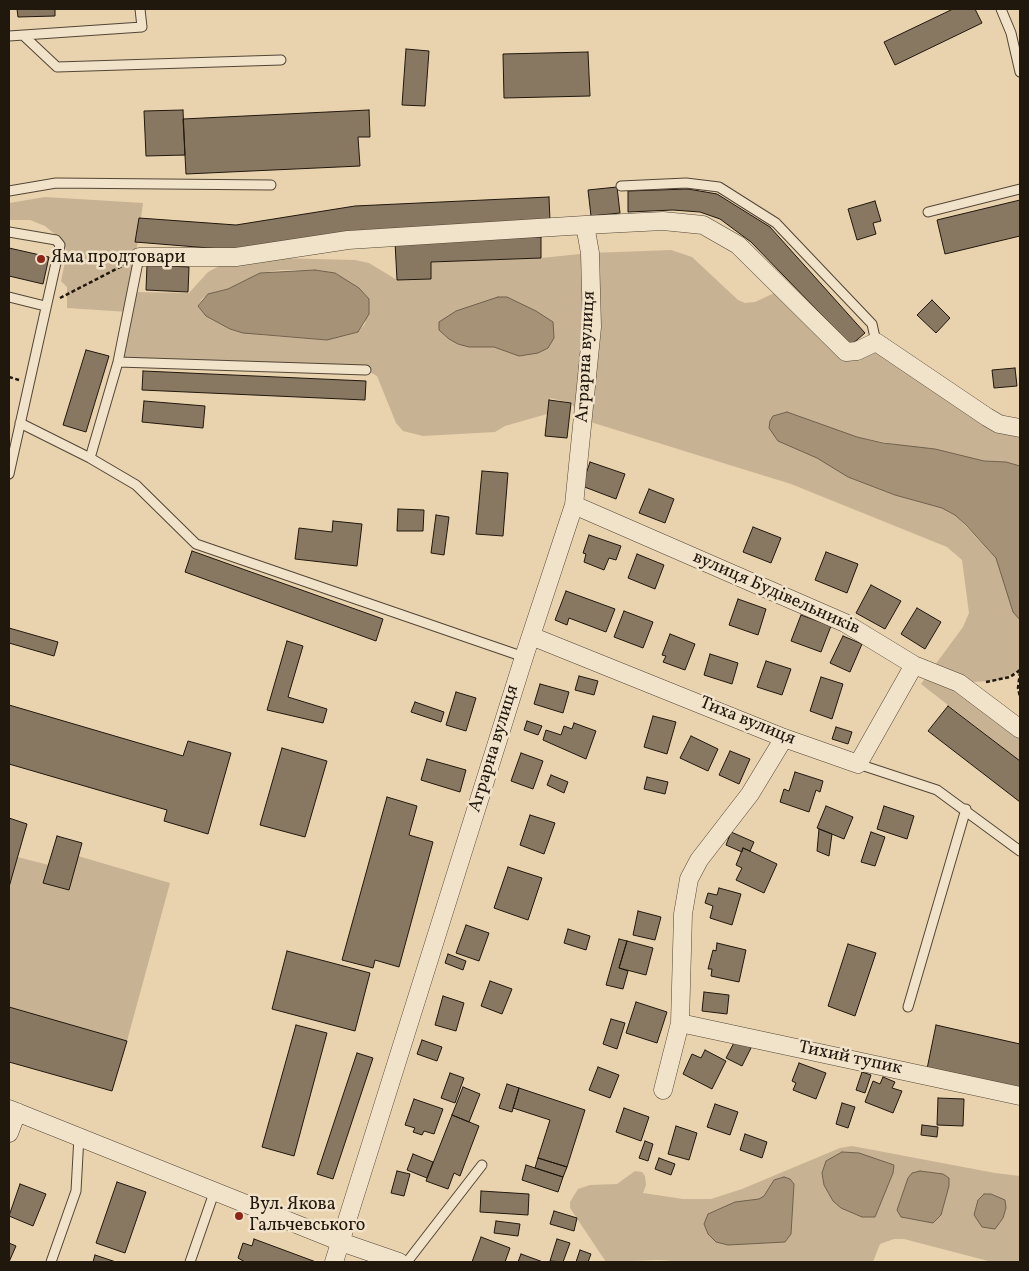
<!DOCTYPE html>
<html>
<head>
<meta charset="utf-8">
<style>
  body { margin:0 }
  #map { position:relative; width:1029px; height:1271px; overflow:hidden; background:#e9d2ae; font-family:Vollkorn,serif }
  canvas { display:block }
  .frame { position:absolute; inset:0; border:10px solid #20170d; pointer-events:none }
</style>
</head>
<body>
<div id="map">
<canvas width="1029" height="1271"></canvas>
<div class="frame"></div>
</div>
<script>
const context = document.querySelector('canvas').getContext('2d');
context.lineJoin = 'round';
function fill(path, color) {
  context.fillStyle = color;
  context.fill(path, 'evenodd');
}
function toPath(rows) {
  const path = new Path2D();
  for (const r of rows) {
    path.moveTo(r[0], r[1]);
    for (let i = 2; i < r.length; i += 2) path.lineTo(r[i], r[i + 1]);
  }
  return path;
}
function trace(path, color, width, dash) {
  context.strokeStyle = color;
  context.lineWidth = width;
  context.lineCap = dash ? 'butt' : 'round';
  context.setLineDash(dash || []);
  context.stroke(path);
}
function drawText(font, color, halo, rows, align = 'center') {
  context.font = font + ' Vollkorn,serif';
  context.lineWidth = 5;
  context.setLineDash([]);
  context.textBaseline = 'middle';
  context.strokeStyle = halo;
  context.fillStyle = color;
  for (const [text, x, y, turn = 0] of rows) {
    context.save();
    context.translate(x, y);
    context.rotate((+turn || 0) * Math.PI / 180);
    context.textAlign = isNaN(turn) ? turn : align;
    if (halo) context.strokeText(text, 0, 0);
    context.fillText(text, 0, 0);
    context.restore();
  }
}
fill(toPath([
  [45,197,143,203,130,299,132,292,189,293,208,272,236,257,355,260,369,263,397,280,431,279,431,262,541,258,590,253,671,250,692,257,738,300,745,303,755,302,783,289,846,352,876,342,1020,428,1020,466,1006,462,984,461,935,449,909,447,857,437,848,477,895,495,942,508,955,515,996,558,1020,620,1020,670,1000,680,960,683,1020,729,1020,761,921,684,963,627,969,613,962,560,947,547,791,484,584,420,571,403,550,398,547,414,505,426,495,432,423,436,403,431,396,423,377,376,366,370,118,362,128,312,67,308,67,287,61,281,67,253,63,241,45,226,30,220,9,220,9,203],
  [281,270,315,270,335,273,359,288,369,299,365,324,358,332,327,340,260,335,230,329,207,316,198,306,202,299,208,294,228,289,260,273],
  [78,856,170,883,127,1041,9,1007,9,887,17,857,49,865,43,883,68,890],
  [852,1146,995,1173,1020,1176,1020,1262,992,1262,904,1239,894,1239,880,1244,873,1262,685,1262,658,1260,606,1262,570,1208,570,1202,578,1189,590,1185,617,1184,635,1171,642,1172,645,1176,646,1185,643,1193,683,1199,711,1199,742,1189,840,1148]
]), '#c7b293');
const water = toPath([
  [315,270,335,273,359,288,369,299,369,314,358,332,327,340,243,333,230,329,206,316,198,306,208,294,228,289,260,273,315,270],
  [498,297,507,297,536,311,553,322,554,338,548,348,538,353,519,356,494,347,469,347,458,344,449,339,439,330,439,322,456,311,498,297],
  [787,412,857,437,883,443,935,449,984,461,1006,462,1020,466,1020,620,1013,612,996,558,966,525,955,515,942,508,895,495,848,477,817,458,778,441,769,428,770,421,773,416,787,412],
  [842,1152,859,1153,894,1165,893,1173,875,1217,862,1217,841,1208,833,1201,824,1185,822,1173,826,1161,842,1152],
  [920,1171,943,1174,949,1178,949,1186,941,1215,933,1223,901,1217,897,1210,908,1178,912,1173,920,1171],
  [784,1177,790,1179,794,1184,791,1234,785,1242,728,1245,716,1242,708,1234,704,1224,708,1214,735,1202,759,1199,764,1196,774,1180,784,1177],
  [984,1194,991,1194,1005,1200,1006,1208,1003,1218,995,1229,982,1227,974,1215,978,1200,984,1194]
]);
fill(water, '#a59277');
trace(water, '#70614d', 1);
const building = toPath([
  [17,9,55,9,55,16,18,17,17,9],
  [953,9,975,9,982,23,895,65,884,42,953,9],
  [406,49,429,51,425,106,402,105,406,49],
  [588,52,590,96,504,98,503,54,588,52],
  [183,110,185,155,146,156,144,111,183,110],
  [369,110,370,137,358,137,360,166,186,174,183,119,369,110],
  [617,187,620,213,591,216,588,190,617,187],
  [688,189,717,194,770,227,865,333,851,345,751,242,720,219,700,212,673,210,628,212,628,191,688,189],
  [549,197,550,221,234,250,135,242,139,218,236,225,355,206,549,197],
  [1020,200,1020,236,945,254,937,220,1020,200],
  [875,201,881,221,873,223,876,234,857,240,848,209,875,201],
  [541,237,541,258,431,262,431,279,397,280,395,242,541,237],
  [9,248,49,257,43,284,9,276,9,248],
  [147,265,189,267,188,292,146,290,147,265],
  [932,300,950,318,936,333,917,315,932,300],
  [86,350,109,356,86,432,63,425,86,350],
  [1015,368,1017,386,994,388,992,370,1015,368],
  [143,371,366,381,365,400,142,390,143,371],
  [549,400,571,403,567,438,545,436,549,400],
  [144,401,205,406,203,428,142,422,144,401],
  [590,462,625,474,616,499,582,486,590,462],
  [482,471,508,473,503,536,476,534,482,471],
  [649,489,674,499,665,523,639,513,649,489],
  [398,509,424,510,423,531,397,531,398,509],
  [436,515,449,517,444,555,431,553,436,515],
  [333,521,362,524,357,566,295,559,299,528,332,532,333,521],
  [753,527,781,538,771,563,743,552,753,527],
  [589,535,621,546,616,560,609,558,604,570,584,562,586,554,583,553,589,535],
  [192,551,383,619,376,641,185,572,192,551],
  [826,552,858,564,847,593,815,580,826,552],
  [637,554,664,565,655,589,628,578,637,554],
  [871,585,901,601,885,629,856,613,871,585],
  [566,591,615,609,606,632,569,618,567,625,555,620,566,591],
  [738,599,766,609,758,635,729,625,738,599],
  [917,608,941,622,925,649,901,634,917,608],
  [624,611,653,622,643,648,614,637,624,611],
  [801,615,831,626,821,652,791,641,801,615],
  [9,628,58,642,54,656,9,643,9,628],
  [670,634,695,644,685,670,663,662,666,656,662,655,670,634],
  [843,636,862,644,850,672,830,663,843,636],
  [287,641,303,646,288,697,327,709,323,723,267,710,287,641],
  [710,654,738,663,732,684,704,675,710,654],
  [766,661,791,669,782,695,757,687,766,661],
  [579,676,598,681,594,695,575,690,579,676],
  [821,677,843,684,832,719,810,711,821,677],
  [540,684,569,692,563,713,534,704,540,684],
  [456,692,476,698,466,731,446,725,456,692],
  [415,702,444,712,441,722,411,712,415,702],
  [9,705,183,756,188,741,231,753,208,834,164,821,167,810,9,764,9,705],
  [948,706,1020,761,1020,802,928,731,948,706],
  [653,716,676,722,667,754,644,747,653,716],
  [527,721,542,726,538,735,524,730,527,721],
  [574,723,596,731,586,759,543,740,546,730,561,735,564,726,572,729,574,723],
  [836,727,852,732,848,744,832,739,836,727],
  [691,736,718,749,708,771,680,758,691,736],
  [282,748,327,761,305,837,260,825,282,748],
  [730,751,750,759,739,784,719,775,730,751],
  [521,753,543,761,533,789,511,781,521,753],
  [427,759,466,770,460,792,421,780,427,759],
  [795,772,823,781,820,792,816,790,809,812,780,802,784,789,789,791,795,772],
  [551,775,568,782,564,793,547,785,551,775],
  [647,777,668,782,665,794,644,789,647,777],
  [387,797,417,806,409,835,433,842,399,967,375,960,373,968,342,960,387,797],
  [826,806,853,817,844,839,817,828,826,806],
  [884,806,914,816,907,839,877,829,884,806],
  [530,815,555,823,544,854,520,845,530,815],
  [9,818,27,824,9,887,9,818],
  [819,829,832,834,829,856,817,851,819,829],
  [731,832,754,842,750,851,743,848,742,852,726,845,731,832],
  [871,832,885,837,875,866,861,862,871,832],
  [57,836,82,843,69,890,43,883,57,836],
  [743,848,777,864,764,893,736,880,742,868,736,865,743,848],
  [508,867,542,878,528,920,494,908,508,867],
  [719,888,741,894,732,925,710,918,713,906,705,903,708,893,717,895,719,888],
  [638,911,661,917,655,940,633,935,638,911],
  [466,925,489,933,479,961,456,953,466,925],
  [568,929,590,936,586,950,564,943,568,929],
  [619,939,627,941,619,968,628,971,623,989,606,985,619,939],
  [627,941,653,948,646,975,619,968,627,941],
  [717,943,746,950,739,982,711,976,712,969,708,969,713,950,716,951,717,943],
  [848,944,876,953,855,1016,828,1006,848,944],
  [287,951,370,973,355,1031,272,1009,287,951],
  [448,954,466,961,463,970,445,963,448,954],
  [490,981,512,989,502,1014,481,1006,490,981],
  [704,992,729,995,727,1014,702,1011,704,992],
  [443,996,464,1003,456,1031,435,1025,443,996],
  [636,1002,667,1012,657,1043,626,1033,636,1002],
  [9,1007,127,1041,112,1091,9,1062,9,1007],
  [611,1019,625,1023,617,1049,603,1044,611,1019],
  [296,1025,327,1033,294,1156,262,1147,296,1025],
  [936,1025,1020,1044,1020,1089,927,1069,936,1025],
  [737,1037,751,1048,742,1066,726,1058,737,1037],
  [422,1040,442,1047,437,1061,417,1054,422,1040],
  [705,1050,726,1061,712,1089,683,1074,692,1054,701,1058,705,1050],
  [357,1053,373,1058,333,1179,317,1174,357,1053],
  [799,1063,826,1073,816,1099,793,1090,796,1083,792,1081,799,1063],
  [598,1067,619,1075,610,1098,589,1090,598,1067],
  [862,1072,871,1075,865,1093,856,1090,862,1072],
  [450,1073,464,1078,455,1103,441,1098,450,1073],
  [883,1077,895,1082,892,1088,902,1091,893,1113,865,1102,873,1081,880,1084,883,1077],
  [507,1084,519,1088,512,1112,499,1108,507,1084],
  [463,1087,480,1094,469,1122,452,1115,463,1087],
  [519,1088,585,1110,567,1167,538,1158,550,1120,513,1108,519,1088],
  [938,1098,964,1099,963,1126,937,1125,938,1098],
  [414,1099,443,1109,434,1134,424,1131,422,1135,413,1132,415,1128,405,1125,414,1099],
  [842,1103,855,1107,848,1128,836,1124,842,1103],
  [715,1104,738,1112,730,1135,707,1127,715,1104],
  [624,1108,649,1117,641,1141,616,1132,624,1108],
  [452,1115,479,1126,460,1176,454,1173,448,1189,426,1181,452,1115],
  [922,1125,938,1127,937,1137,921,1135,922,1125],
  [676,1126,697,1133,689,1160,668,1154,676,1126],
  [745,1134,767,1142,762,1158,740,1150,745,1134],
  [645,1141,653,1144,648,1161,639,1158,645,1141],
  [413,1154,433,1162,427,1178,407,1170,413,1154],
  [538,1158,567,1167,563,1177,535,1168,538,1158],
  [659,1158,675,1164,671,1175,655,1169,659,1158],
  [526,1165,563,1177,558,1192,522,1180,526,1165],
  [397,1171,410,1174,404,1196,391,1193,397,1171],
  [117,1182,146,1192,125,1253,96,1243,117,1182],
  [20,1184,46,1194,33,1226,9,1216,20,1184],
  [481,1191,529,1194,528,1215,480,1212,481,1191],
  [554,1211,577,1218,574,1231,550,1224,554,1211],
  [496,1221,520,1224,518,1236,494,1233,496,1221],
  [481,1237,510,1248,505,1262,472,1262,481,1237],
  [254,1239,316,1262,245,1262,238,1258,243,1243,252,1246,254,1239],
  [557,1239,570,1243,563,1262,550,1261,557,1239],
  [9,1243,16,1246,9,1262,9,1243],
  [580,1250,591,1254,588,1262,576,1262,580,1250],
  [521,1254,543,1262,518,1262,521,1254],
  [95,1255,116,1262,93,1262,95,1255]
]);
fill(building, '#897861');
trace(building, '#20170d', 1);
const service = toPath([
  [1001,9,1011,33,1020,72],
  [9,36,142,27,140,9],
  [24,36,57,67,281,60],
  [621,186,686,183,719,187,776,223,872,324,876,342],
  [9,191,56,183,271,185],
  [928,212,1020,189],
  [9,232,56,240,60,245,9,474],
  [9,297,45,306],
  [118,362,366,370],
  [20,423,90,458,136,485,196,544,524,657],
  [90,458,118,362,139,257],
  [858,764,937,790,1020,851],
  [908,1007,966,809],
  [51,1262,76,1191,79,1136],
  [190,1262,215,1190],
  [407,1262,482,1165]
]);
const minor = toPath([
  [139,257,236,257,348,240,585,225,663,221,703,225,738,245,846,352,857,351,876,342,987,417,999,424,1020,428],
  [574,505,845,623,914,665,959,683,1020,729],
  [531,636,784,738,858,764,914,665],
  [680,1023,1020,1096],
  [663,1090,680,1023,683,914,689,879,699,860,750,794,784,738],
  [9,1109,341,1242,399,1262],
  [9,1133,17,1112],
  [334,1262,524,657,574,505,592,327,590,253,585,225]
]);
trace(service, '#524635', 11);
trace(minor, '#524635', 19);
trace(toPath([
  [60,298,124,265],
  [9,377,19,380],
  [1020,672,1018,688,1020,697],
  [986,682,1010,677,1020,670]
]), '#20170d', 2.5, [4, 2.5]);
trace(service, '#f1e2ca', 9);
trace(minor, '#f1e2ca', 18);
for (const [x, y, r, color] of [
  [41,259,5,"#8f2418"],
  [239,1216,5,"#8f2418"]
]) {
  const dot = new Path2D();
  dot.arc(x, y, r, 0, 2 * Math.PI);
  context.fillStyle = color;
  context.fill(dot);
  trace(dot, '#f1e2ca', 2);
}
drawText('18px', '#20170d', '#f1e2ca', [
  ["Яма продтовари",51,259],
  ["Вул. Якова",249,1206],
  ["Гальчевського",249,1227]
], 'left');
drawText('18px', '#20170d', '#f1e2ca', [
  ["Аграрна вулиця",587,357,-87],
  ["вулиця Будівельників",776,594,24],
  ["Тиха вулиця",747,722,22],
  ["Аграрна вулиця",495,749,-73],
  ["Тихий тупик",850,1059,12]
]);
</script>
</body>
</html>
